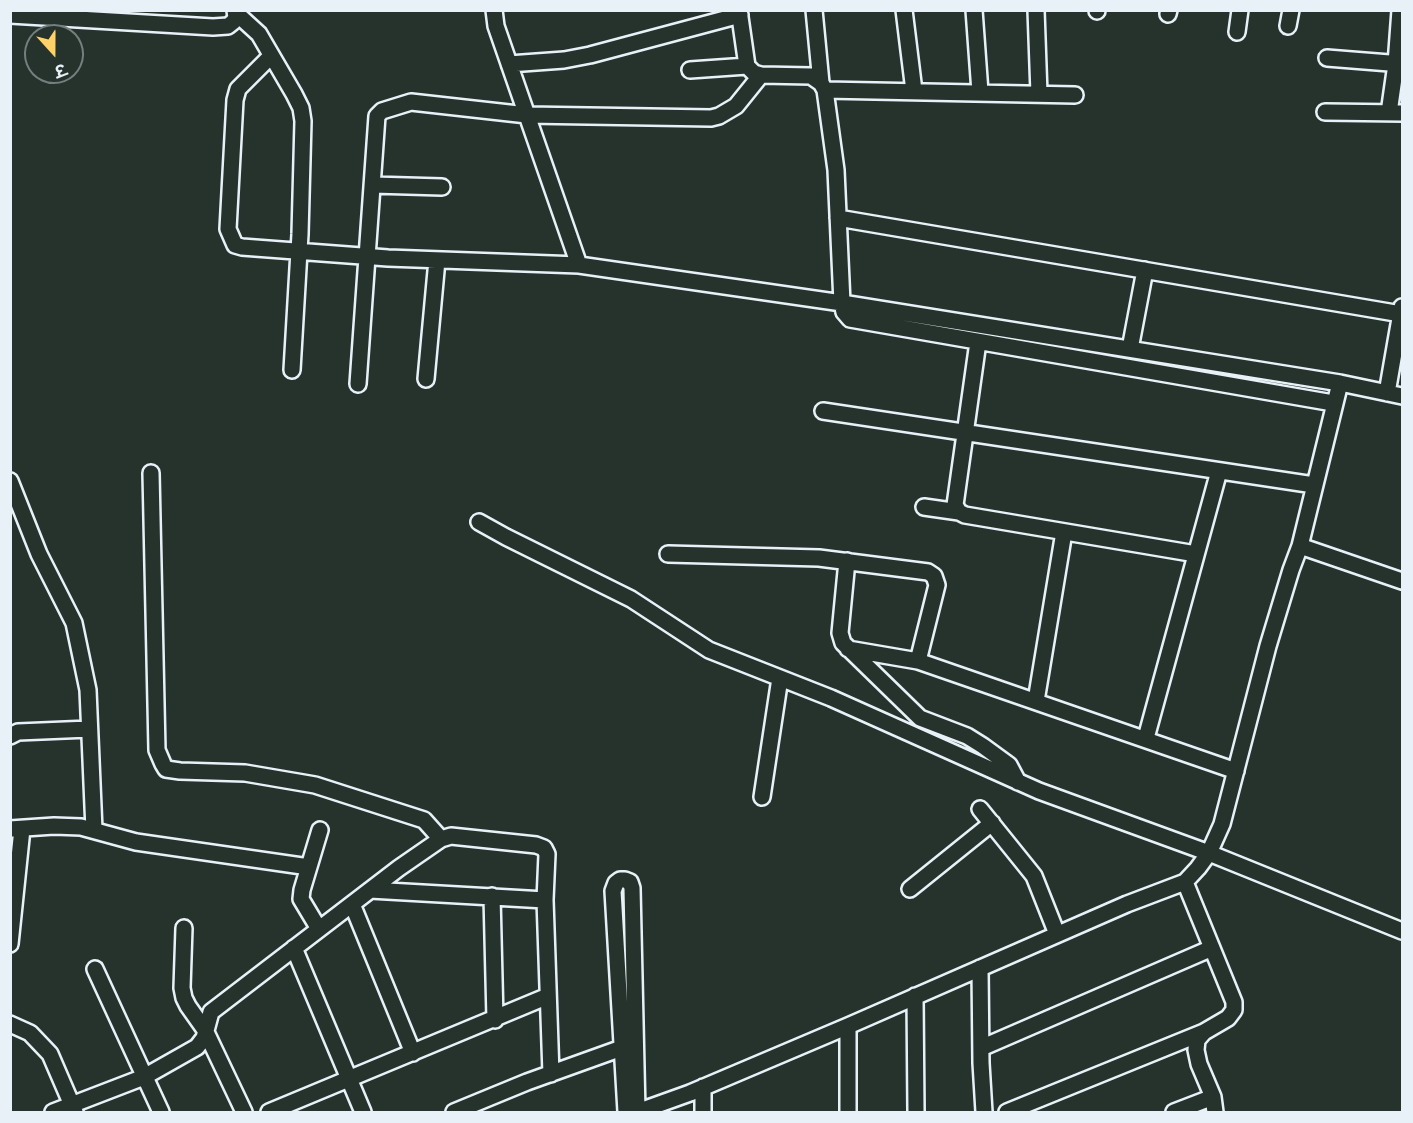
<!DOCTYPE html>
<html>
<head>
<meta charset="utf-8">
<style>
  body { margin:0 }
  #map { position:relative; width:1413px; height:1123px; overflow:hidden; background:#26332d; font-family:Mynerve,"Playpen Sans Deva",sans-serif }
  canvas { display:block }
  .frame { position:absolute; inset:0; border:12px solid #e8f1f8; pointer-events:none }
  .north { position:absolute; left:24px; top:24px; width:60px; height:60px; box-sizing:border-box; background:#26332d; border:2px solid #747f7e; border-radius:50%; rotate:159deg; font-size:16px; font-weight:700; line-height:24px; text-align:center; color:#e8f1f8 }
  .north::after { content:''; display:block; margin:auto; width:21px; height:27px; background:#ffd166; clip-path:polygon(50% 0,100% 100%,50% 72%,0 100%) }
</style>
</head>
<body>
<div id="map">
<canvas width="1413" height="1123"></canvas>
<div class="frame"></div>
<div class="north">उ</div>
</div>
<script>
const context = document.querySelector('canvas').getContext('2d');
context.lineJoin = 'round';
function toPath(rows) {
  const path = new Path2D();
  for (const r of rows) {
    path.moveTo(r[0], r[1]);
    for (let i = 2; i < r.length; i += 2) path.lineTo(r[i], r[i + 1]);
  }
  return path;
}
function trace(path, color, width, dash) {
  context.strokeStyle = color;
  context.lineWidth = width;
  context.lineCap = dash ? 'butt' : 'round';
  context.setLineDash(dash || []);
  context.stroke(path);
}
const minor = toPath([
  [494,10,496,26,579,265],
  [739,10,747,66,754,73,761,75,811,76,821,83,825,90,836,170,842,303,844,312,850,319,1333,403],
  [814,10,821,83],
  [904,10,914,91],
  [974,10,980,92],
  [1036,10,1039,94],
  [1097,11,1097,10],
  [236,13,259,34,294,94,301,108,303,121,300,234,292,370],
  [1168,14,1169,10],
  [10,15,213,27,228,26,233,22,236,18,235,10],
  [1288,26,1291,10],
  [1237,32,1240,10],
  [271,56,238,89,235,100,228,229,235,245,242,247,388,258,579,265,842,303,1340,383],
  [1327,58,1402,64],
  [509,64,564,60,590,55,740,15],
  [690,70,747,66],
  [825,90,1075,95],
  [1325,112,1402,113],
  [1389,113,1396,64,1400,10],
  [373,185,442,187],
  [838,218,1401,314],
  [978,342,955,505,959,512,965,515,1196,554],
  [1130,349,1145,270],
  [426,379,437,260],
  [358,384,377,116,382,111,411,102,527,115,711,118,719,116,736,106,761,75],
  [1387,393,1402,307],
  [823,411,1314,485],
  [151,473,157,750,163,764,166,769,180,771,245,773,315,785,424,820,441,839],
  [10,481,39,554,74,623,88,690,94,830],
  [924,507,959,512],
  [479,522,506,537,631,599,709,650,831,698,1039,791,1209,853,1402,931],
  [1300,546,1402,581],
  [668,554,819,558,928,572,934,576,937,585,918,661],
  [847,561,840,633,843,643,920,718,967,736,983,746,1009,765,1018,782],
  [848,649,918,661,1236,771],
  [1036,701,1064,532],
  [10,736,18,732,89,729],
  [1146,738,1219,471],
  [762,797,780,678],
  [980,809,1034,876,1057,934],
  [10,829,54,826,81,827,136,842,309,867],
  [1185,882,1234,1002,1234,1010,1228,1018,1204,1032,1197,1040,1196,1050,1199,1064,1213,1097],
  [910,889,992,823],
  [370,890,545,900],
  [492,896,495,1020],
  [352,904,413,1053],
  [184,928,182,988,184,998,188,1006,205,1030,244,1112],
  [319,929,301,899,302,890,320,830],
  [10,944,22,829],
  [294,948,363,1112],
  [980,968,981,1063,984,1112],
  [95,969,161,1112],
  [915,996,916,1112],
  [10,1024,30,1033,50,1054,75,1112],
  [848,1026,848,1112],
  [981,1048,1212,948],
  [703,1087,703,1112],
  [53,1112,144,1077,197,1047,204,1038,211,1012,399,868,441,839,451,836,536,845,544,848,547,854,545,900,551,1074],
  [269,1112,548,996],
  [454,1112,527,1082,630,1045],
  [626,1112,613,891,616,883,620,880,625,880,630,882,632,888,637,1112],
  [637,1112,690,1093,848,1026,1127,904,1185,882,1198,868,1209,853,1222,824,1268,646,1291,570,1300,546,1340,383,1402,396],
  [1007,1112,1204,1032],
  [1174,1112,1213,1097,1215,1112]
]);
trace(minor, '#e8f1f8', 20);
trace(minor, '#26332d', 15);
</script>
</body>
</html>
